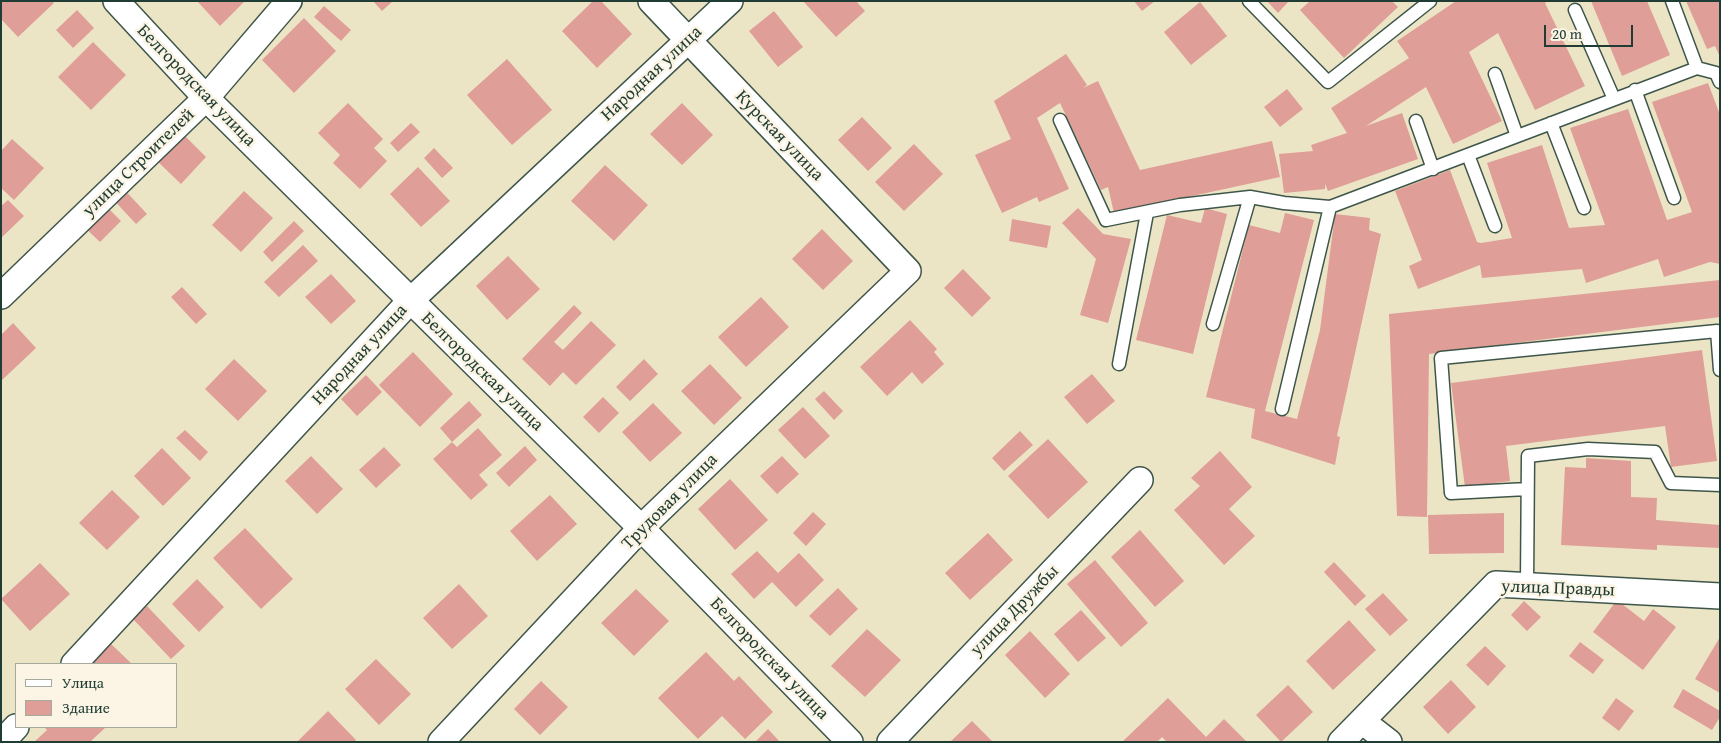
<!DOCTYPE html>
<html>
<head>
<meta charset="utf-8">
<style>
  body { margin:0 }
  #map { position:relative; width:1721px; height:743px; overflow:hidden; background:#ece5c5; font-family:"Gentium Book Plus",serif }
  canvas { display:block }
  .frame { position:absolute; inset:0; border:2px solid #1f3d34; pointer-events:none }
  .legend { position:absolute; left:15px; top:663px; width:162px; height:65px; box-sizing:border-box; background:#fcf5e5; border:1px solid #a4ab9e; margin:0; padding:6px 9px; list-style:none; font-size:15px; color:#1f3d34 }
  .legend li { display:flex; align-items:center; gap:10px; height:25px }
  .legend b { width:25px; border:1px solid #a4ab9e }
  .scale { position:absolute; left:1544px; top:25px; width:89px; height:22px; box-sizing:border-box; border:2px solid #1f3d34; border-top:0; padding-left:6px; font-size:15px; line-height:18px; white-space:nowrap; color:#1f3d34; -webkit-text-stroke:4px #fcf5e5; paint-order:stroke }
</style>
</head>
<body>
<div id="map">
<canvas width="1721" height="743"></canvas>
<div class="frame"></div>
<ul class="legend">
<li><b style="height:6px;background:#fff"></b>Улица</li>
<li><b style="height:14px;background:#df9e98"></b>Здание</li>
</ul>
<div class="scale">20 m</div>
</div>
<script>
const context = document.querySelector('canvas').getContext('2d');
context.lineJoin = 'round';
function fill(path, color) {
  context.fillStyle = color;
  context.fill(path, 'evenodd');
}
function toPath(rows) {
  const path = new Path2D();
  for (const r of rows) {
    path.moveTo(r[0], r[1]);
    for (let i = 2; i < r.length; i += 2) path.lineTo(r[i], r[i + 1]);
  }
  return path;
}
function trace(path, color, width, dash) {
  context.strokeStyle = color;
  context.lineWidth = width;
  context.lineCap = dash ? 'butt' : 'round';
  context.setLineDash(dash || []);
  context.stroke(path);
}
function drawText(font, color, halo, rows, align = 'center') {
  context.font = font + ' "Gentium Book Plus",serif';
  context.lineWidth = 5;
  context.setLineDash([]);
  context.textBaseline = 'middle';
  context.strokeStyle = halo;
  context.fillStyle = color;
  for (const [text, x, y, turn = 0] of rows) {
    context.save();
    context.translate(x, y);
    context.rotate((+turn || 0) * Math.PI / 180);
    context.textAlign = isNaN(turn) ? turn : align;
    if (halo) context.strokeText(text, 0, 0);
    context.fillText(text, 0, 0);
    context.restore();
  }
}
fill(toPath([
  [1,1,52,1,54,3,18,37,1,19],
  [197,1,245,1,220,26],
  [373,1,393,1,382,11],
  [593,1,601,1,632,34,597,68,562,31],
  [803,1,856,1,865,11,836,37],
  [1134,1,1155,1,1142,11],
  [1267,1,1289,1,1278,13],
  [1310,1,1392,1,1398,7,1344,58,1300,10],
  [1456,1,1548,1,1545,3,1585,86,1535,110,1498,33,1469,52,1502,121,1453,144,1426,87,1366,126,1402,113,1418,159,1328,191,1325,184,1325,189,1284,193,1279,154,1313,151,1311,145,1347,133,1331,108,1409,58,1397,41],
  [1591,1,1647,1,1670,55,1622,76],
  [1686,1,1720,1,1720,57,1715,46,1707,49],
  [1200,2,1227,36,1191,65,1164,32],
  [324,6,351,30,341,41,314,17],
  [77,10,94,28,73,48,56,30],
  [774,11,803,47,778,67,749,31],
  [304,18,336,51,294,93,262,60],
  [93,42,126,75,91,110,58,77],
  [1066,54,1087,85,1083,88,1098,81,1140,170,1272,141,1280,177,1114,213,1108,187,1101,190,1060,103,1037,118,1069,189,1039,202,1037,197,1002,213,975,155,1011,139,994,101],
  [507,59,552,110,512,145,467,95],
  [1708,83,1720,115,1720,264,1710,262,1664,277,1658,259,1586,283,1582,269,1482,278,1480,265,1418,289,1409,266,1422,260,1395,191,1450,170,1477,242,1481,243,1512,238,1487,163,1542,145,1569,228,1605,225,1570,128,1628,109,1667,220,1692,212,1652,102],
  [1287,89,1303,109,1280,127,1264,107],
  [348,103,383,139,374,148,387,161,360,189,333,163,340,155,318,133],
  [682,103,713,135,682,165,650,134],
  [862,117,892,148,868,171,838,140],
  [411,123,420,132,398,152,390,143],
  [179,130,206,157,181,184,153,157],
  [12,139,44,168,14,200,1,188,1,151],
  [914,144,943,174,904,211,875,182],
  [434,148,453,168,442,178,424,158],
  [605,165,648,205,614,241,571,201],
  [418,167,450,201,421,227,390,194],
  [120,185,147,214,136,224,109,195],
  [244,191,273,218,241,252,212,225],
  [97,197,121,221,100,242,76,219],
  [8,200,24,216,1,238,1,206],
  [1078,208,1103,234,1131,239,1108,323,1080,315,1096,259,1062,223],
  [1205,208,1227,214,1193,354,1136,340,1167,215,1201,223],
  [1285,213,1314,220,1265,411,1297,419,1320,330,1335,214,1370,218,1369,230,1381,234,1337,436,1340,437,1335,465,1251,438,1255,409,1206,397,1249,225,1280,233],
  [1012,219,1051,226,1047,248,1009,241],
  [294,221,304,231,272,262,263,252],
  [822,229,853,261,823,290,792,259],
  [303,245,318,261,279,297,264,282],
  [508,256,540,289,507,320,476,286],
  [963,269,991,298,972,317,944,288],
  [331,274,356,301,331,324,305,297],
  [1720,280,1720,317,1429,354,1427,517,1397,516,1389,314],
  [182,287,207,314,196,324,171,297],
  [761,297,789,327,746,367,718,337],
  [574,305,582,313,554,342,563,350,591,321,616,345,576,385,563,372,550,386,522,359],
  [910,320,937,349,934,352,944,364,922,384,912,372,887,396,860,367],
  [13,323,36,348,1,381,1,335],
  [1702,350,1717,461,1671,467,1665,426,1506,446,1510,481,1465,487,1451,383],
  [413,352,453,394,420,427,379,385],
  [234,359,267,391,238,421,205,389],
  [644,359,658,374,630,401,616,387],
  [710,364,742,398,714,425,681,391],
  [1092,374,1115,401,1087,424,1064,397],
  [366,375,382,392,357,416,341,399],
  [824,391,843,411,834,420,815,399],
  [603,397,619,413,599,433,583,417],
  [469,401,482,415,452,442,440,428],
  [653,403,682,433,650,462,622,432],
  [803,407,830,436,805,459,778,430],
  [478,428,502,455,479,475,488,485,471,500,433,459,452,442,457,447],
  [185,430,208,452,200,461,176,438],
  [1020,431,1033,445,1004,471,992,458],
  [1048,439,1088,482,1048,519,1008,476],
  [525,446,537,460,509,487,496,473],
  [384,447,401,465,376,488,359,470],
  [162,448,191,478,163,506,134,476],
  [1220,451,1252,487,1229,509,1255,536,1224,565,1174,510,1200,486,1191,478],
  [311,456,343,489,317,514,285,481],
  [782,456,799,474,777,494,760,476],
  [1586,458,1631,461,1631,497,1657,498,1656,520,1720,525,1720,548,1657,545,1657,550,1561,545,1565,467,1586,468],
  [730,479,768,520,735,550,698,509],
  [112,490,140,517,107,550,79,523],
  [550,495,577,524,537,561,510,531],
  [813,512,826,524,806,546,793,533],
  [1504,513,1504,553,1429,554,1428,515],
  [245,528,293,579,261,609,213,558],
  [1140,530,1184,581,1155,607,1111,557],
  [988,533,1013,560,970,600,945,573],
  [757,551,778,573,799,553,824,580,796,607,772,582,754,599,731,574],
  [1095,560,1148,623,1121,647,1067,584],
  [1334,562,1366,596,1355,606,1324,572],
  [40,563,70,594,30,631,1,599],
  [197,579,224,607,199,632,172,604],
  [459,584,488,616,452,649,423,618],
  [838,588,858,609,830,636,809,616],
  [636,589,669,621,634,656,601,623],
  [1383,593,1408,620,1390,636,1365,609],
  [1617,600,1644,621,1653,609,1676,627,1643,670,1593,632],
  [1524,601,1541,617,1527,631,1511,615],
  [147,606,185,646,171,659,133,619],
  [1081,610,1106,638,1078,662,1054,634],
  [1349,620,1376,650,1333,690,1306,661],
  [867,629,901,660,865,697,831,666],
  [1030,631,1070,674,1045,698,1005,655],
  [1720,637,1720,693,1695,679],
  [1580,642,1604,660,1593,674,1569,656],
  [110,643,132,664,88,664],
  [1485,646,1506,666,1488,686,1466,665],
  [706,652,734,681,739,676,773,712,745,739,722,716,698,739,658,698],
  [376,659,411,694,379,725,345,689],
  [1451,680,1476,707,1448,734,1423,707],
  [541,681,568,707,540,735,514,709],
  [1288,685,1313,712,1281,742,1256,715],
  [1683,689,1720,711,1720,717,1712,730,1673,707],
  [1168,698,1206,737,1224,719,1247,742,1167,742,1162,737,1157,742,1122,742],
  [1616,698,1634,711,1619,731,1602,718],
  [328,711,356,740,354,742,297,742],
  [972,721,993,742,950,742],
  [44,727,106,727,90,742,34,742,47,730],
  [768,729,780,742,755,742]
]), '#df9e98');
const service = toPath([
  [1249,1,1328,82,1430,1],
  [1672,1,1697,68,1716,73,1720,82],
  [1575,10,1614,99],
  [1495,74,1517,136],
  [1635,90,1674,198],
  [1060,120,1106,220,1180,205,1250,197,1284,203,1330,207,1697,68],
  [1416,121,1433,169],
  [1551,123,1584,208],
  [1468,155,1495,226],
  [1213,324,1250,197],
  [1119,364,1147,213],
  [1282,409,1330,207],
  [1527,489,1451,493,1441,358,1717,331,1720,370],
  [1527,585,1528,456,1588,449,1655,452,1671,483,1720,485]
]);
const minor = toPath([
  [116,1,206,98,641,528,850,742],
  [1,296,206,98,289,1],
  [74,664,410,301,730,1],
  [1362,721,1389,742],
  [2,742,16,727],
  [441,742,641,528,908,271,651,1],
  [890,742,1140,480],
  [1341,742,1496,584,1720,596]
]);
trace(service, '#3e564a', 15);
trace(minor, '#3e564a', 28);
trace(service, '#fff', 12);
trace(minor, '#fff', 25);
drawText('18px', '#1f3d34', '#fcf5e5', [
  ["Народная улица",652,74,-43],
  ["Белгородская улица",196,86,46],
  ["Курская улица",779,136,46],
  ["улица Строителей",139,163,-44],
  ["Народная улица",360,355,-47],
  ["Белгородская улица",482,372,44],
  ["Трудовая улица",670,502,-45],
  ["улица Правды",1558,589,2],
  ["улица Дружбы",1015,611,-46],
  ["Белгородская улица",769,659,46]
]);
</script>
</body>
</html>
